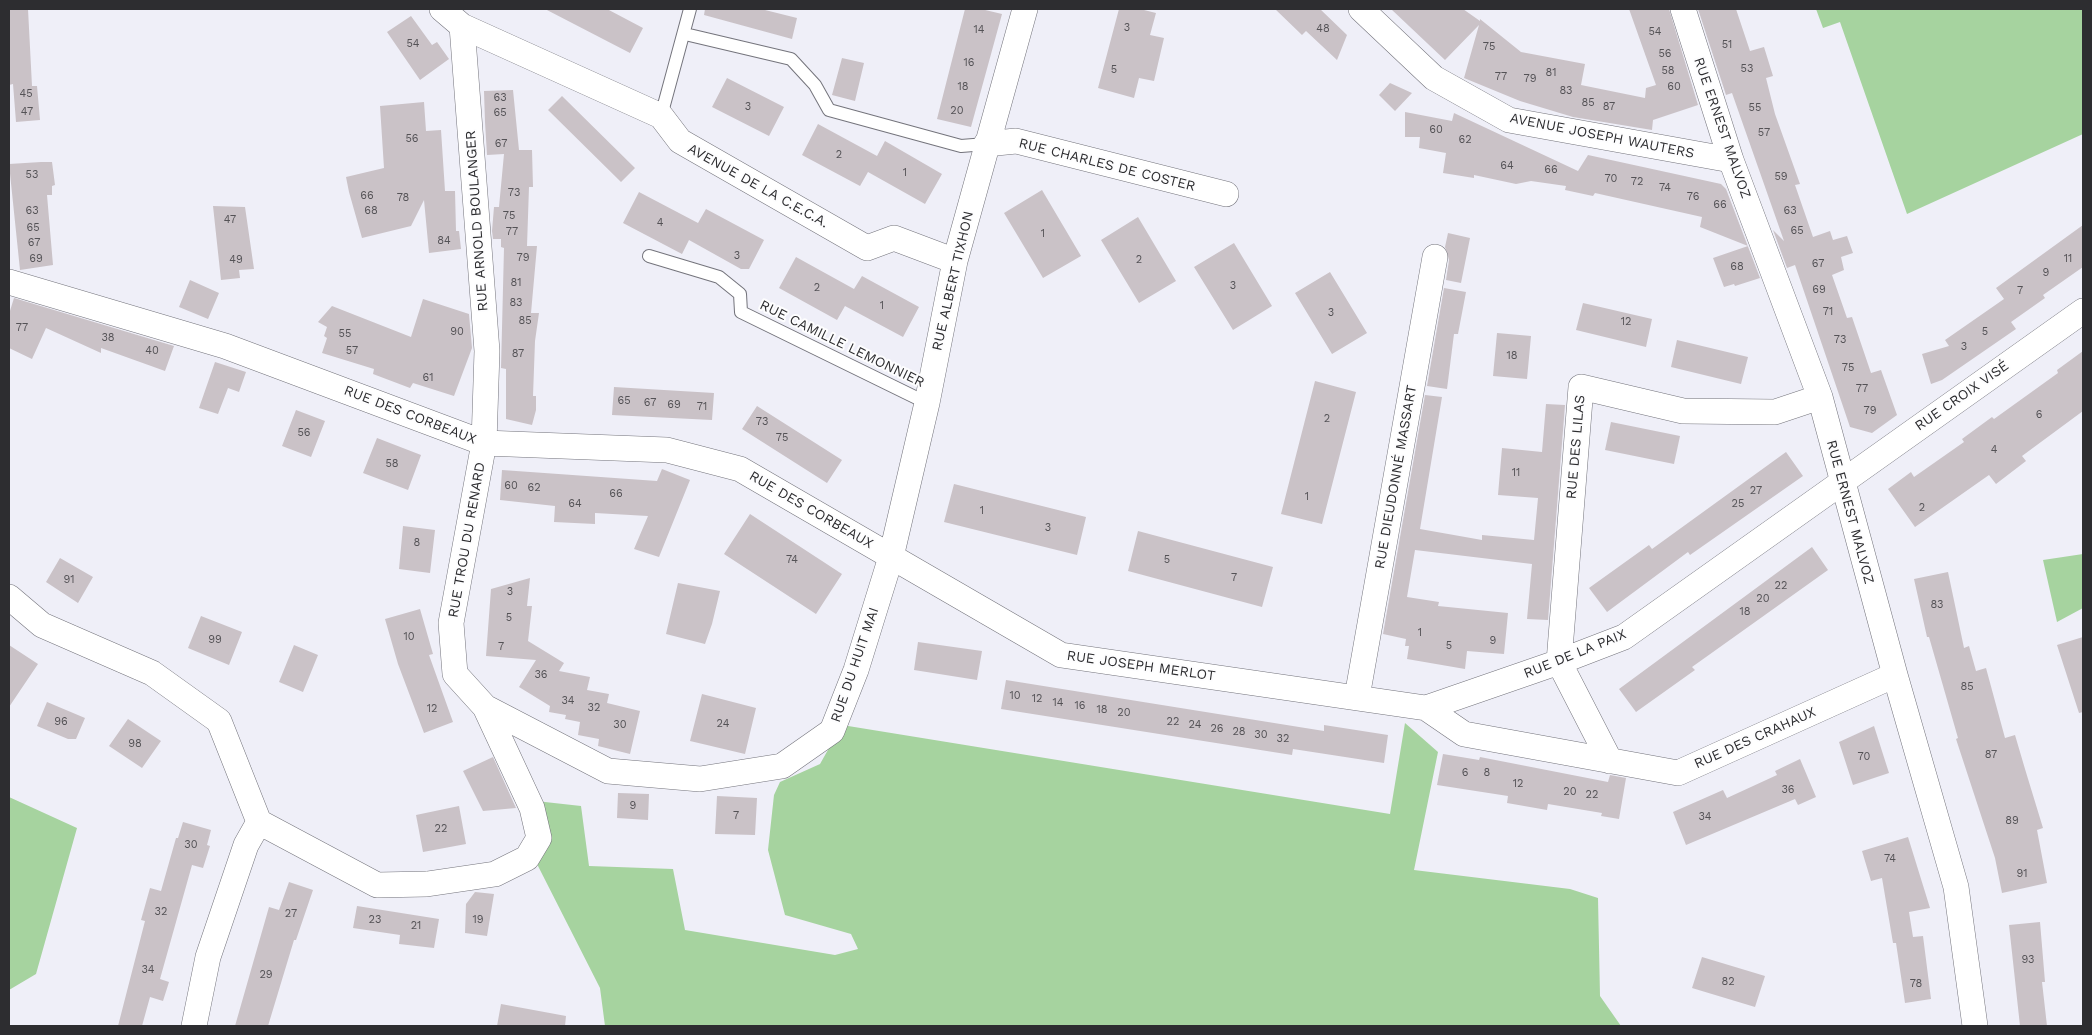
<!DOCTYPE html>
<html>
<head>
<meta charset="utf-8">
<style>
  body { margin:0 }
  #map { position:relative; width:2092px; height:1035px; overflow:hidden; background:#efeff8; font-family:"Work Sans",sans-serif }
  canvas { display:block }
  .frame { position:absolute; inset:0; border:10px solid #2d2d30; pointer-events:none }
</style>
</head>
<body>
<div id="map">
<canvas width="2092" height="1035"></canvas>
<div class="frame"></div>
</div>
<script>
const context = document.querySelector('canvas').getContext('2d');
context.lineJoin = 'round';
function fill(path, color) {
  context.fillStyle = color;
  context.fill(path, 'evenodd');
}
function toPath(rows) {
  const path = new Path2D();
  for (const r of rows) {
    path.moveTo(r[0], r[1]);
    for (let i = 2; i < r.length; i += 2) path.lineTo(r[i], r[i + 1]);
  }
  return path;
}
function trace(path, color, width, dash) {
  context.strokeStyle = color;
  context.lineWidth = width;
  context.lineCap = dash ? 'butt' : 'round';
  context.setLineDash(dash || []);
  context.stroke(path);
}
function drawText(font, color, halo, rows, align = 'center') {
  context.font = font + ' "Work Sans",sans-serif';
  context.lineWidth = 4;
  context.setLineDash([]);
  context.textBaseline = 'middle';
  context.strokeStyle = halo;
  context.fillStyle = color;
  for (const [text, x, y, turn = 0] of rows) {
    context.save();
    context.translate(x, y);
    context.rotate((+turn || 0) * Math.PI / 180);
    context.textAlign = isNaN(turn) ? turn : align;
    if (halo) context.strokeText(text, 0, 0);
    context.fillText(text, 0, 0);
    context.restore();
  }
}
fill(toPath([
  [1816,9,2083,9,2083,134,1907,214,1840,22,1823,28],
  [2083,554,2083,608,2057,622,2043,560],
  [1405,723,1438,752,1414,870,1570,889,1598,898,1600,996,1621,1026,605,1026,600,988,537,864,536,801,581,806,589,866,673,869,685,930,835,955,858,949,851,934,785,915,768,850,774,795,780,782,820,764,842,725,1390,814],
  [9,797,77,828,36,974,9,990]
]), '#a6d39f');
fill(toPath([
  [9,9,28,9,32,86,37,86,40,120,16,122,13,84,9,85],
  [545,9,607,9,643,28,630,53],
  [705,9,761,9,797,18,792,39,704,15],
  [965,9,981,9,1002,14,971,127,937,119],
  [1119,9,1140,9,1156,13,1150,35,1164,38,1154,81,1139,78,1134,98,1098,88],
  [1275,9,1320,9,1347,35,1337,60,1306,31,1302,35],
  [1391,9,1463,9,1480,21,1480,19,1521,52,1585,64,1581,85,1645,98,1646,88,1656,85,1629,9,1669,9,1698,105,1653,120,1652,130,1573,117,1520,101,1464,78,1479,25,1445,60],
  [1698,9,1736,9,1750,51,1764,47,1773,76,1766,78,1775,114,1800,184,1795,185,1813,237,1830,231,1833,240,1847,236,1853,253,1841,257,1844,270,1832,275,1847,318,1852,317,1871,373,1881,370,1897,415,1872,433,1850,427,1795,265,1787,268,1773,230,1784,241,1732,93,1726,95],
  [411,16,432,45,437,42,449,59,420,80,387,32],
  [842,58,864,63,855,101,832,95],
  [727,78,784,107,769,136,712,107],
  [1390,83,1412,93,1395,111,1379,95],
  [513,90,519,150,532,150,533,187,529,187,527,246,537,246,531,313,539,313,535,341,533,396,536,396,536,410,532,425,506,419,506,369,501,368,504,248,501,247,501,239,493,239,492,231,494,207,499,207,504,154,487,155,485,122,484,91],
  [562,96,635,168,621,182,548,110],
  [424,102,426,131,441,130,445,191,455,191,456,231,459,231,461,249,429,253,424,200,411,226,362,238,349,192,346,177,384,168,380,106],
  [1405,112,1452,121,1454,113,1578,171,1588,155,1721,184,1726,189,1760,278,1735,286,1734,284,1724,287,1713,258,1748,246,1700,227,1702,217,1595,193,1593,196,1565,190,1566,186,1531,181,1516,184,1474,175,1474,178,1443,173,1446,153,1419,148,1420,137,1405,137],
  [818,124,877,156,885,141,942,174,925,204,868,172,860,186,802,155],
  [41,162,52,162,55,185,52,186,52,195,47,195,53,265,20,270,9,164],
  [1042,190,1081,256,1043,278,1004,213],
  [639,192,698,223,706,209,764,240,749,269,741,269,689,240,682,254,623,223],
  [213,206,245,207,254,269,239,270,240,278,221,280],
  [1138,217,1176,281,1139,303,1101,240],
  [2083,225,2083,267,2043,295,2045,298,2011,322,2016,329,1942,380,1931,384,1922,354,1949,346,1945,340,2004,299,1996,288],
  [1448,233,1470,238,1461,283,1446,280,1449,260,1445,247],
  [1234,243,1272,306,1233,330,1194,267],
  [796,257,854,289,862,276,919,307,903,337,845,306,837,320,779,288],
  [1330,272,1367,333,1332,354,1295,293],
  [190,280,219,293,208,319,179,307],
  [1444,288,1466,292,1458,334,1454,334,1447,389,1427,386],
  [14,298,174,346,165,371,101,348,101,353,46,328,32,359,9,348,9,314],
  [423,299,469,314,472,348,454,396,413,383,410,388,373,374,374,369,322,353,327,338,324,336,327,327,318,322,332,306,411,337],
  [1583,303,1652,319,1646,347,1576,330],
  [1497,333,1531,336,1527,379,1493,376],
  [1677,340,1748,357,1741,384,1671,367],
  [2083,351,2083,411,2022,456,2026,461,1996,484,1989,475,1915,527,1888,489,1911,472,1914,477,1964,442,1962,439,1992,417,1994,419,2058,373,2057,370],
  [215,362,246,372,239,392,228,388,218,414,199,408],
  [1315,381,1356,392,1322,524,1281,514],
  [614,387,714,393,712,420,612,415],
  [1425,395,1442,397,1420,529,1482,540,1482,535,1534,540,1538,498,1498,495,1502,448,1542,452,1546,404,1565,405,1548,620,1527,619,1532,564,1415,550,1407,597,1439,602,1438,606,1508,613,1504,654,1467,651,1465,669,1407,659,1409,646,1405,646,1406,639,1383,634],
  [757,406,842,460,827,483,742,429],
  [296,410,325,421,311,457,282,446],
  [1611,422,1680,436,1674,464,1605,450],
  [377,438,421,455,408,490,363,473],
  [1786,452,1803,476,1690,555,1688,552,1607,612,1589,588,1649,545,1652,549],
  [662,469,690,480,659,557,634,549,648,516,595,513,595,524,554,522,555,506,500,500,502,470,657,481],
  [954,484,1086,517,1077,555,944,522],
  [750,514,842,574,816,614,724,554],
  [403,526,435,530,430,573,399,569],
  [1138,531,1273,567,1262,607,1128,571],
  [1812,547,1828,570,1692,667,1695,670,1636,712,1619,689],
  [60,558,93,577,78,603,46,582],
  [1948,572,1964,648,1969,646,1976,671,1986,668,2005,738,2015,735,2025,769,2043,828,2037,830,2047,883,2002,893,1995,858,1956,739,1958,738,1929,637,1927,637,1914,579],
  [530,578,527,606,532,606,528,641,564,663,559,671,590,677,587,690,609,694,607,703,640,711,630,754,598,746,599,739,578,735,580,722,565,719,566,715,549,712,550,706,519,687,536,660,486,656,491,589],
  [678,583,720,591,712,624,705,644,666,634],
  [420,609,433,654,429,655,453,722,424,733,398,664,385,619],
  [201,616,242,632,229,665,188,648],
  [2083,637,2083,712,2079,713,2057,645],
  [918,642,982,651,977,680,914,670],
  [9,645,38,664,9,707],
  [294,645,318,655,303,692,279,682],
  [1006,680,1324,731,1324,725,1388,735,1384,763,1293,749,1292,755,1001,709],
  [702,694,756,708,745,754,690,741],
  [47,702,85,718,76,739,68,739,37,726],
  [128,719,161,741,142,768,109,746],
  [1874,726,1889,773,1853,785,1839,742],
  [1443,754,1479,760,1480,757,1608,782,1610,775,1626,778,1619,819,1601,816,1602,813,1548,804,1547,810,1507,803,1508,796,1437,785],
  [493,757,516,808,483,811,463,771],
  [1800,759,1816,797,1798,805,1795,799,1686,845,1673,812,1723,790,1727,798,1777,775,1775,771],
  [618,793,649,794,648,820,617,818],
  [717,796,757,798,755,835,715,834],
  [459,806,466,844,423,852,416,815],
  [183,822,211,830,207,845,210,846,203,868,192,865,160,979,169,982,163,1001,150,997,142,1026,118,1026,145,921,141,920,150,888,161,891,176,838,178,838],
  [1908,837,1930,908,1909,912,1913,937,1923,936,1931,999,1905,1003,1896,943,1893,943,1882,878,1871,881,1862,851],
  [289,882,313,890,296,940,294,940,268,1026,235,1026,269,907,279,910],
  [475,892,494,894,487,936,465,933,466,904],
  [357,906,439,919,434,948,399,944,400,935,353,928],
  [2040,922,2045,982,2042,982,2047,1026,2020,1026,2009,925],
  [1702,957,1765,976,1755,1007,1692,988],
  [501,1004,566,1016,565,1026,497,1026]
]), '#cac2c7');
const lane = toPath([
  [685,34,791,59,815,85,829,110,961,146,986,144],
  [661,116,690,9],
  [649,256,719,277,740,294,741,312,927,403]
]);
const street = toPath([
  [1361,9,1434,78,1509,120,1731,160],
  [1683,9,1731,160,1820,397,1895,675,1956,887,1975,1026],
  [462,26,661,116,680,141,867,248,894,238,955,261],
  [986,144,1016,141,1226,194],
  [9,282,225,346,484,443,667,450,740,469,1061,655,1426,708,1559,662,1624,637,2083,311],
  [9,597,42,625,152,673,219,721,259,822],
  [1357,697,1435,257],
  [485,707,608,771,700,779,782,766,832,731,856,670,891,557,927,403,955,261,1025,9],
  [1426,708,1464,734,1678,773,1895,675],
  [1610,761,1559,662,1581,387,1683,411,1775,412,1820,397],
  [194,1026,208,957,246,845,259,822,377,885,427,884,495,874,527,858,539,838,532,808,485,707,455,674,451,623,484,443,487,351,462,26,442,9]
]);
trace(lane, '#74747c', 14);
trace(street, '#74747c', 26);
trace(lane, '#fff', 12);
trace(street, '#fff', 25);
drawText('11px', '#545256', null, [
  ["3",1127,28],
  ["48",1323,29],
  ["14",979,30],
  ["54",1655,32],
  ["54",413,44],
  ["51",1727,45],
  ["75",1489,47],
  ["56",1665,54],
  ["16",969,63],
  ["53",1747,69],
  ["5",1114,70],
  ["58",1668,71],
  ["81",1551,73],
  ["77",1501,77],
  ["79",1530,79],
  ["18",963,87],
  ["60",1674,87],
  ["83",1566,91],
  ["45",26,94],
  ["63",500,98],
  ["85",1588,103],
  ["3",748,107],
  ["87",1609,107],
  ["55",1755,108],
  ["20",957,111],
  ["47",27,112],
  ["65",500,113],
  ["60",1436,130],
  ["57",1764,133],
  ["56",412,139],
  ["62",1465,140],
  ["67",501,144],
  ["2",839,155],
  ["64",1507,166],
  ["66",1551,170],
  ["1",905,173],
  ["53",32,175],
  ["59",1781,177],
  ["70",1611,179],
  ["72",1637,182],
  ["74",1665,188],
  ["73",514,193],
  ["66",367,196],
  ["76",1693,197],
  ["78",403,198],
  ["66",1720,205],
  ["63",32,211],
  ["68",371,211],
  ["63",1790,211],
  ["75",509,216],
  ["47",230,220],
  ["4",660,223],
  ["65",33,228],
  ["65",1797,231],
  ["77",512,232],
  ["1",1043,234],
  ["84",444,241],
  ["67",34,243],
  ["3",737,256],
  ["79",523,258],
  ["69",36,259],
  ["11",2068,259],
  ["49",236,260],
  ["2",1139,260],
  ["67",1818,264],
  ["68",1737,267],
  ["9",2046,273],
  ["81",516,283],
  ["3",1233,286],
  ["2",817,288],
  ["69",1819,290],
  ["7",2020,291],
  ["83",516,303],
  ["1",882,306],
  ["71",1828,312],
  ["3",1331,313],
  ["85",525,321],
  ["12",1626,322],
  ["77",22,328],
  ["90",457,332],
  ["5",1985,332],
  ["55",345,334],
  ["38",108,338],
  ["73",1840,340],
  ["3",1964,347],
  ["40",152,351],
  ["57",352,351],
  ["87",518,354],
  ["18",1512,356],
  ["75",1848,368],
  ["61",428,378],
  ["77",1862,389],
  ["65",624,401],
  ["67",650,403],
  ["69",674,405],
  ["71",702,407],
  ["79",1870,411],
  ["6",2039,415],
  ["2",1327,419],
  ["73",762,422],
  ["56",304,433],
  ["75",782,438],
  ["4",1994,450],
  ["58",392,464],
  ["11",1516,473],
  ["60",511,486],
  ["62",534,488],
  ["27",1756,491],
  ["66",616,494],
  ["1",1307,497],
  ["64",575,504],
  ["25",1738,504],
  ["2",1922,508],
  ["1",982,511],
  ["3",1048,528],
  ["8",417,543],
  ["74",792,560],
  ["5",1167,560],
  ["7",1234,578],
  ["91",69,580],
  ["22",1781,586],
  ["3",510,592],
  ["20",1763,599],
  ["83",1937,605],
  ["18",1745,612],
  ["5",509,618],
  ["1",1420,633],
  ["10",409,637],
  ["99",215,640],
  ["9",1493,641],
  ["5",1449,646],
  ["7",501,647],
  ["36",541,675],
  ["85",1967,687],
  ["10",1015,696],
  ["12",1037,699],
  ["34",568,701],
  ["14",1058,703],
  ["16",1080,706],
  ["32",594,708],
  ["12",432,709],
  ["18",1102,710],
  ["20",1124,713],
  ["96",61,722],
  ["22",1173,722],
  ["24",723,724],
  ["30",620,725],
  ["24",1195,725],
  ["26",1217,729],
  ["28",1239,732],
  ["30",1261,735],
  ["32",1283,739],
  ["98",135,744],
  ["87",1991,755],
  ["70",1864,757],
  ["6",1465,773],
  ["8",1487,773],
  ["12",1518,784],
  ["36",1788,790],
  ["20",1570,792],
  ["22",1592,795],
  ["9",633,806],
  ["7",736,816],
  ["34",1705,817],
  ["89",2012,821],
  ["22",441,829],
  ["30",191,845],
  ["74",1890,859],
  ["91",2022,874],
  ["32",161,912],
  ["27",291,914],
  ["23",375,920],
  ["19",478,920],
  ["21",416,926],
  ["93",2028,960],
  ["34",148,970],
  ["29",266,975],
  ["82",1728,982],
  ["78",1916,984]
]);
drawText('14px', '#2d2d30', '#fdfdfe', [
  ["RUE ERNEST MALVOZ",1722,128,71],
  ["AVENUE JOSEPH WAUTERS",1602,136,11],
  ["RUE CHARLES DE COSTER",1107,165,14],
  ["AVENUE DE LA C.E.C.A.",758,186,29],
  ["RUE ARNOLD BOULANGER",477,221,-94],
  ["RUE ALBERT TIXHON",953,281,-77],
  ["RUE CAMILLE LEMONNIER",842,344,26],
  ["RUE CROIX VISÉ",1962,396,-35],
  ["RUE DES CORBEAUX",410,415,21],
  ["RUE DES LILAS",1576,447,-85],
  ["RUE DIEUDONNÉ MASSART",1396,477,-80],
  ["RUE DES CORBEAUX",811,510,30],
  ["RUE ERNEST MALVOZ",1850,512,75],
  ["RUE TROU DU RENARD",467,540,-80],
  ["RUE DE LA PAIX",1575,654,-22],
  ["RUE DU HUIT MAI",855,665,-71],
  ["RUE JOSEPH MERLOT",1141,666,8],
  ["RUE DES CRAHAUX",1755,738,-24]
]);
</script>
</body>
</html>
